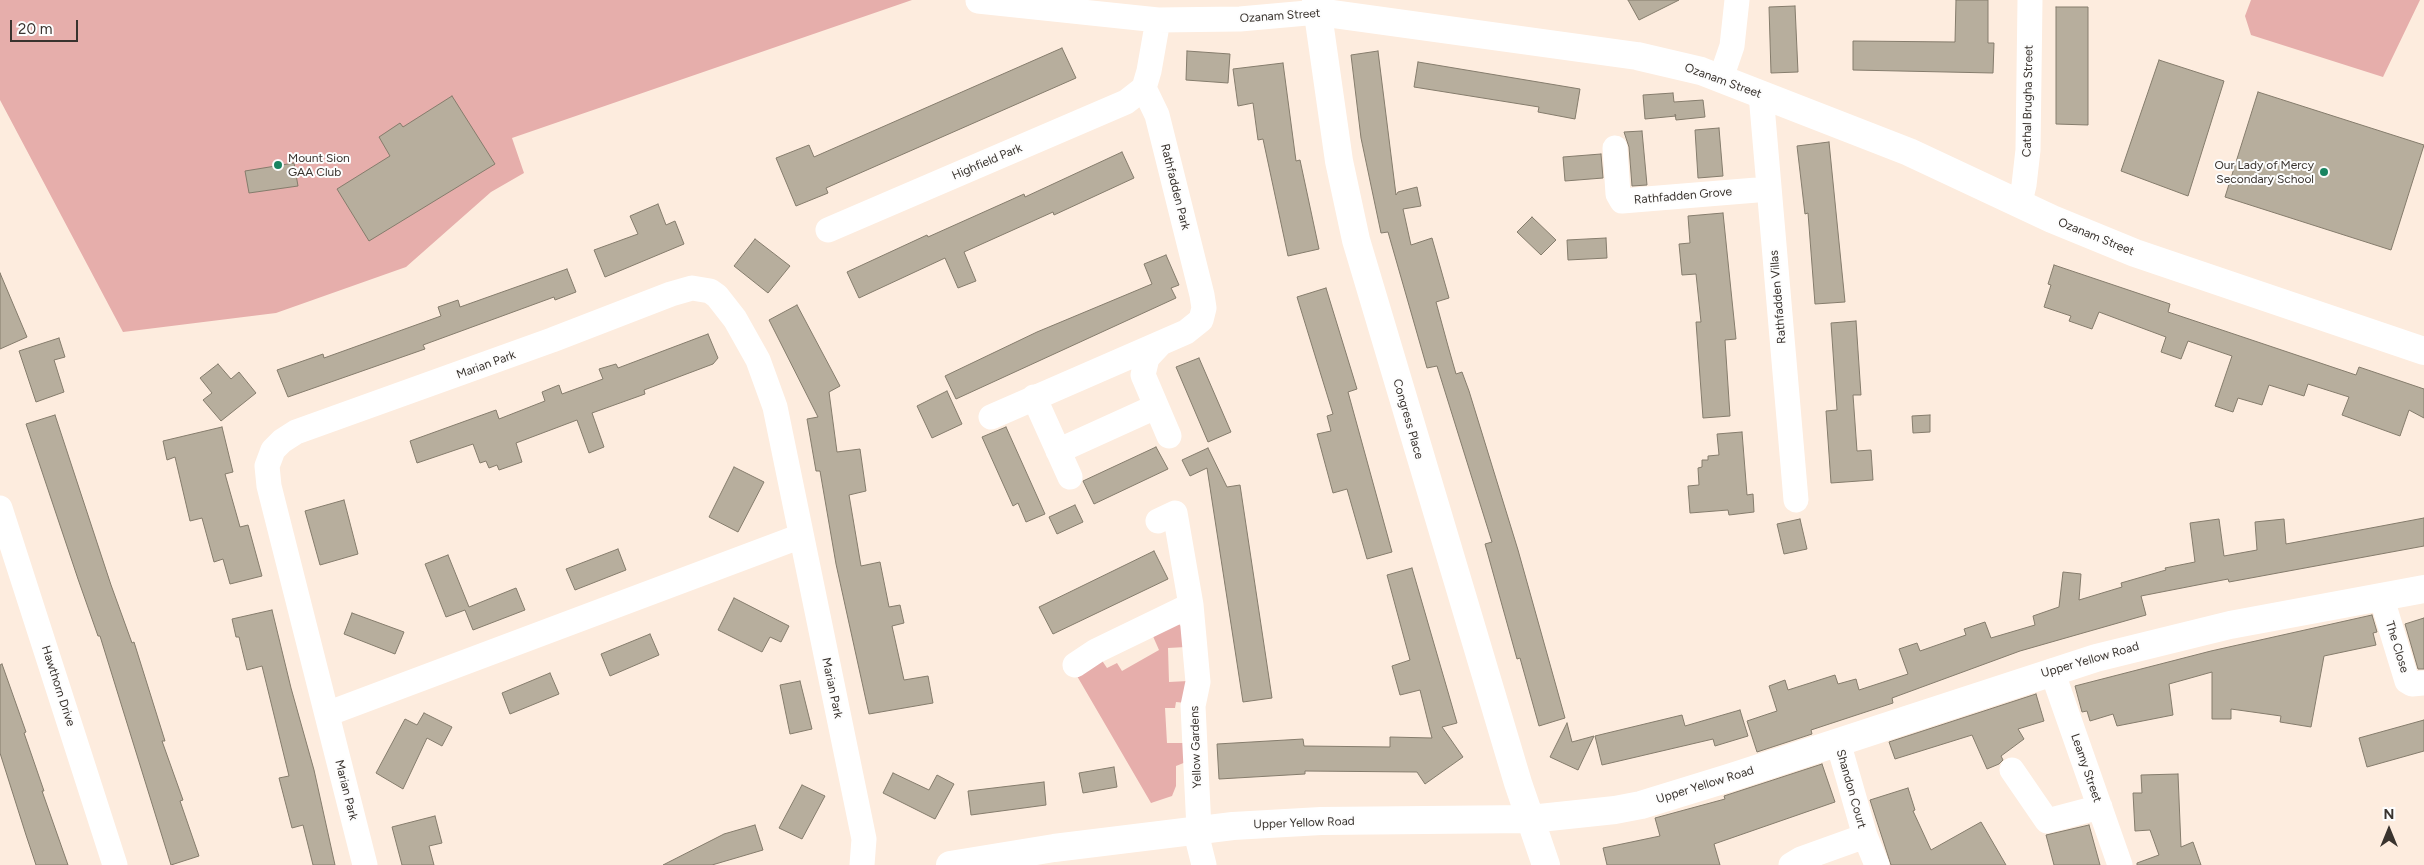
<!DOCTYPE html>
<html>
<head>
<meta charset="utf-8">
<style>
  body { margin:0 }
  #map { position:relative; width:2424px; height:865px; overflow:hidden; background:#fdecde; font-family:Figtree,sans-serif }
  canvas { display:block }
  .north { position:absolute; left:2364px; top:805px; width:50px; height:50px; -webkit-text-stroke:4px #fdfdfd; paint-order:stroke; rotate:0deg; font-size:14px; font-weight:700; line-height:20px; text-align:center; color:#39332e }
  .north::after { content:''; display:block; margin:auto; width:18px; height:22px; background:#39332e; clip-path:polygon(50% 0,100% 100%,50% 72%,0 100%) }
  .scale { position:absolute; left:10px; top:20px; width:68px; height:22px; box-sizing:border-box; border:2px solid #39332e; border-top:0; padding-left:6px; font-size:15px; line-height:18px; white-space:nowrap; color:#39332e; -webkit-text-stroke:4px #fdfdfd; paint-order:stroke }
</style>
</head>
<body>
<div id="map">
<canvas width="2424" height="865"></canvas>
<div class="north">N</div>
<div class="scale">20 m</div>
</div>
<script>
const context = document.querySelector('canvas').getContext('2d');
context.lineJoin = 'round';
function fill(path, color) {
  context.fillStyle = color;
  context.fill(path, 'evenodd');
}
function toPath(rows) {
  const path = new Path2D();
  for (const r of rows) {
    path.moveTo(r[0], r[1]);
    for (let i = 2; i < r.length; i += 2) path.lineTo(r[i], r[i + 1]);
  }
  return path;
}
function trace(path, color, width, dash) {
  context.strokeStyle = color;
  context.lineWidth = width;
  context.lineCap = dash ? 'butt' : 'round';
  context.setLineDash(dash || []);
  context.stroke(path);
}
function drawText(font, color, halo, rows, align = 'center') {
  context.font = font + ' Figtree,sans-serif';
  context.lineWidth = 4;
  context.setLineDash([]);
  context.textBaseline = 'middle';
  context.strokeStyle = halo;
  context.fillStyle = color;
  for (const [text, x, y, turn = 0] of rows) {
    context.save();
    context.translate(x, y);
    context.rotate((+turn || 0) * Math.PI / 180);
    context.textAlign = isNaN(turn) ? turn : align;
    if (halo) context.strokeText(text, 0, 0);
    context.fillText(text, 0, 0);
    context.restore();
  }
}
fill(toPath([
  [0,0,912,0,512,138,524,173,491,192,406,267,276,313,123,332,0,100],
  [2251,0,2420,0,2383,77,2251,35,2245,16],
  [1179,624,1185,630,1186,647,1168,648,1169,682,1188,681,1186,703,1176,702,1175,708,1165,708,1167,743,1185,743,1186,762,1176,766,1176,786,1172,796,1151,803,1077,676,1101,659,1107,668,1117,663,1122,671,1159,650,1152,634]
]), '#e6aeab');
const building = toPath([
  [1628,0,1679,0,1639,20,1628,0],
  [1956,0,1988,0,1988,43,1994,43,1993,73,1853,70,1853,41,1955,42,1956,0],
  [1795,6,1798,72,1771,73,1769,7,1795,6],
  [2056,7,2088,7,2088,125,2056,124,2056,7],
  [1062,48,1076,78,826,188,828,193,796,206,776,158,809,145,814,157,1062,48],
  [1187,51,1230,54,1228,83,1186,80,1187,51],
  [1378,51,1396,195,1398,192,1417,187,1421,206,1403,209,1411,245,1432,238,1449,298,1436,302,1448,346,1456,374,1462,372,1469,391,1518,550,1565,718,1539,726,1520,658,1517,659,1485,544,1492,542,1437,366,1427,368,1388,232,1381,233,1361,138,1351,55,1378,51],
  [2159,60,2224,81,2188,196,2121,171,2159,60],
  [1418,62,1580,89,1575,119,1538,112,1539,107,1414,87,1418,62],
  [1283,63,1296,161,1300,160,1319,249,1288,256,1263,139,1258,140,1253,103,1238,106,1233,69,1283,63],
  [2258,92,2424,145,2391,250,2225,197,2258,92],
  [1673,93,1674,102,1703,100,1705,117,1676,120,1675,114,1676,116,1645,119,1643,95,1673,93],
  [452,96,495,164,369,241,337,189,390,156,379,137,400,123,403,127,452,96],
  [1719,128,1723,176,1698,178,1695,130,1719,128],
  [1642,131,1647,185,1632,186,1629,147,1624,132,1642,131],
  [1829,142,1845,302,1815,304,1808,213,1805,214,1797,146,1829,142],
  [1122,152,1134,178,1054,215,1053,212,964,252,976,281,958,288,945,258,859,298,847,272,927,235,928,237,1024,194,1025,197,1122,152],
  [1601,154,1603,178,1565,181,1563,157,1601,154],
  [294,163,298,186,249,193,245,171,294,163],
  [658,204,666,225,675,221,684,244,605,277,594,250,638,234,630,216,658,204],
  [1723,213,1736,339,1725,340,1730,416,1703,418,1696,322,1701,322,1696,274,1682,275,1679,244,1690,243,1688,216,1723,213],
  [1532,217,1556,240,1541,255,1517,232,1532,217],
  [1606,238,1607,258,1568,260,1567,240,1606,238],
  [755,239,790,266,768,293,734,266,755,239],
  [1166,255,1179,285,1171,288,1176,298,956,399,945,376,1037,332,1152,284,1144,264,1166,255],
  [2054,265,2170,304,2168,312,2204,324,2356,375,2359,367,2424,389,2424,418,2409,410,2400,436,2342,415,2349,397,2308,384,2304,396,2269,385,2262,405,2238,398,2233,412,2215,406,2232,356,2188,341,2181,359,2161,352,2166,337,2099,312,2092,329,2069,321,2071,316,2044,307,2051,285,2048,284,2054,265],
  [567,269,576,292,555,300,554,297,423,345,425,349,288,397,277,370,323,354,324,358,441,316,438,307,458,300,460,307,567,269],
  [0,273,27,337,0,349,0,273],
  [1326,288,1357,389,1348,392,1392,552,1367,559,1347,489,1333,493,1317,434,1331,431,1327,416,1333,414,1297,297,1326,288],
  [797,305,840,386,829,392,837,452,860,449,866,491,849,495,861,566,880,562,889,607,900,605,904,623,892,626,904,680,928,676,933,703,869,714,836,564,820,471,816,471,807,419,818,417,769,320,797,305],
  [1856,321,1861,395,1853,395,1857,451,1871,450,1873,480,1831,483,1826,411,1837,410,1831,323,1856,321],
  [708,334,718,358,713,364,644,390,645,394,592,413,604,447,589,453,577,420,516,443,522,462,499,470,497,465,489,468,486,461,480,463,473,444,417,463,410,441,496,410,499,419,545,401,542,392,559,385,562,394,603,379,599,369,616,364,618,368,708,334],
  [59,338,65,357,54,360,64,392,36,402,19,351,59,338],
  [1199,358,1231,432,1208,442,1176,367,1199,358],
  [218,364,231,379,239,372,256,393,221,421,203,400,212,393,200,378,218,364],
  [947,391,962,424,932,438,917,406,947,391],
  [55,415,111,585,132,643,134,642,165,741,162,741,183,800,180,801,199,856,171,865,100,636,98,636,78,579,26,424,55,415],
  [1930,415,1930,432,1913,433,1912,416,1930,415],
  [222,427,233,472,225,474,240,527,248,525,262,576,230,584,223,559,214,562,202,518,190,521,175,457,167,460,163,441,222,427],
  [1006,427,1045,514,1026,522,1018,503,1013,506,982,437,1006,427],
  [1742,432,1747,495,1753,494,1754,512,1729,515,1728,510,1690,513,1688,486,1699,485,1698,468,1702,467,1702,460,1708,460,1708,456,1719,455,1717,434,1742,432],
  [1156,447,1168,469,1094,504,1083,481,1156,447],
  [1208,448,1227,487,1240,485,1272,698,1243,702,1207,468,1190,476,1182,460,1208,448],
  [734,467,764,482,738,532,709,517,734,467],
  [344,500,358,554,320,565,305,511,344,500],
  [1075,505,1083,522,1057,534,1049,517,1075,505],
  [2424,518,2424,546,2229,582,2228,579,2141,596,2146,615,2020,651,1892,698,1893,703,1811,730,1812,734,1757,752,1747,721,1777,711,1769,686,1785,680,1788,690,1835,675,1838,684,1856,679,1859,690,1908,674,1899,649,1917,643,1920,651,1966,635,1964,629,1985,622,1991,638,2035,625,2033,616,2059,607,2063,572,2081,574,2079,600,2122,587,2121,583,2166,570,2165,568,2195,562,2190,523,2219,519,2224,556,2257,550,2255,522,2284,519,2286,544,2424,518],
  [1800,519,1807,549,1784,554,1777,524,1800,519],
  [618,549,626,570,575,590,566,569,618,549],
  [1154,551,1168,579,1053,634,1039,607,1154,551],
  [448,555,469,607,516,588,525,610,473,630,465,610,446,617,425,564,448,555],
  [1412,568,1457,723,1442,727,1463,757,1425,784,1417,772,1305,771,1305,774,1219,779,1217,744,1303,739,1304,746,1390,747,1390,737,1432,738,1420,690,1400,695,1392,666,1410,660,1387,575,1412,568],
  [734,598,789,626,781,642,770,637,762,652,718,630,734,598],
  [272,610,291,688,314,770,335,865,313,865,303,825,292,828,279,778,289,776,262,666,247,670,239,637,236,637,232,619,272,610],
  [352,613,404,632,395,654,344,634,352,613],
  [2372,615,2377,632,2373,633,2376,645,2324,656,2311,727,2280,722,2281,716,2231,709,2231,719,2212,719,2212,672,2169,684,2173,715,2117,726,2113,714,2090,721,2087,711,2082,712,2075,686,2211,651,2372,615],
  [2424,618,2424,669,2418,669,2405,624,2424,618],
  [650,634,659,655,610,676,601,654,650,634],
  [2,664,26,732,24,733,44,791,42,791,68,865,36,865,26,835,0,753,0,665,2,664],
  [550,673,559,694,510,714,502,693,550,673],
  [800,681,812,729,790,734,780,685,800,681],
  [2036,694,2044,721,2018,729,2024,739,2001,756,2003,760,1999,764,1987,769,1972,735,1895,759,1889,742,2036,694],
  [1740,710,1748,736,1715,746,1713,739,1602,765,1595,736,1682,715,1685,726,1740,710],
  [424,713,452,727,442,746,427,738,403,789,376,773,405,719,417,725,424,713],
  [2424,720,2424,751,2367,767,2359,738,2424,720],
  [1567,723,1572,742,1594,736,1578,770,1550,757,1567,723],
  [1822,764,1835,802,1714,844,1720,865,1607,865,1603,848,1660,836,1655,818,1725,799,1724,796,1822,764],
  [1114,767,1117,787,1083,793,1079,773,1114,767],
  [893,773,929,790,937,775,954,784,935,819,883,793,893,773],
  [2178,774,2181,847,2193,842,2201,865,2137,865,2137,863,2159,855,2150,830,2135,831,2133,793,2142,793,2141,775,2178,774],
  [1044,782,1046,805,971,815,968,791,1044,782],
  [802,785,825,796,802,839,779,828,802,785],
  [1908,788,1915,810,1913,811,1931,850,1981,822,2006,865,1891,865,1870,800,1908,788],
  [435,816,442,843,429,846,434,865,402,865,392,827,435,816],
  [755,825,763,850,712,865,663,865,724,834,755,825],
  [2089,825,2100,865,2054,865,2046,835,2089,825]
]);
fill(building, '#b7ae9d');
trace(building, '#857c6c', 1);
trace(toPath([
  [978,1,1158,20,1240,19,1318,12],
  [1721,78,1732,46,1737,0],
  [1761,94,1796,500],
  [1615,148,1618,194,1622,201,1769,189],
  [2020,202,2024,185,2028,150,2030,0],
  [828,230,1126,102,1144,88],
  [1161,343,1147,358,1143,375,1169,436],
  [1034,397,1070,477],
  [991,417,1186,332,1201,320,1204,308,1202,295,1157,115,1144,88,1149,71,1158,20],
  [1058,451,1155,407],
  [0,508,115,865],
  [1158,521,1175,513,1191,605,1198,682,1193,706,1199,829],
  [2381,596,2407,681,2412,684,2424,683],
  [1075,665,1096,651,1191,605],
  [2052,671,2120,865],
  [327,714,801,536],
  [2012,770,2047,821,2100,807],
  [1195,829,1204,865],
  [1865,836,1877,865],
  [365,865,269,486,267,466,273,450,282,441,296,432,552,340,671,294,692,288,710,291,717,296,735,319,758,360,775,407,864,839,862,865],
  [1791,865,1801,859,1865,836,1838,742]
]), '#fff', 25);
trace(toPath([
  [1316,0,1339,161,1356,240,1518,783,1546,865],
  [1318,12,1637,56,1701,71,1909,152,2052,219,2135,253,2424,351],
  [950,865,1054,848,1233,826,1321,821,1530,819,1615,810,1641,805,1732,777,2096,658,2230,625,2424,589]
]), '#fff', 28);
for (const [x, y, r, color] of [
  [278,165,5,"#198461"],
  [2324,172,5,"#198461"]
]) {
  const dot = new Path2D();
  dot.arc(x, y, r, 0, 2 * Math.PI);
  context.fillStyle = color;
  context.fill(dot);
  trace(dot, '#fdfdfd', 2);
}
drawText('12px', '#39332e', '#fdfdfd', [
  ["Ozanam Street",1280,16,-4],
  ["Ozanam Street",1723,81,20],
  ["Cathal Brugha Street",2028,101,-89],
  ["Highfield Park",987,162,-23],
  ["Rathfadden Park",1175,187,76],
  ["Rathfadden Grove",1683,196,-5],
  ["Ozanam Street",2096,237,22],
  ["Rathfadden Villas",1778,297,-95],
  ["Marian Park",486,365,-20],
  ["Congress Place",1408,419,74],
  ["The Close",2397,647,73],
  ["Upper Yellow Road",2090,660,-16],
  ["Hawthorn Drive",58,686,72],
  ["Marian Park",832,688,78],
  ["Yellow Gardens",1196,747,-92],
  ["Leamy Street",2086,768,71],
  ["Upper Yellow Road",1705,785,-17],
  ["Shandon Court",1851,789,74],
  ["Marian Park",346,790,76],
  ["Upper Yellow Road",1304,823,-2]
]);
drawText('12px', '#39332e', '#fdfdfd', [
  ["Mount Sion",288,158],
  ["GAA Club",288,172],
  ["Our Lady of Mercy",2314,165,"right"],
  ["Secondary School",2314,179,"right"]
], 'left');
</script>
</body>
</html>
